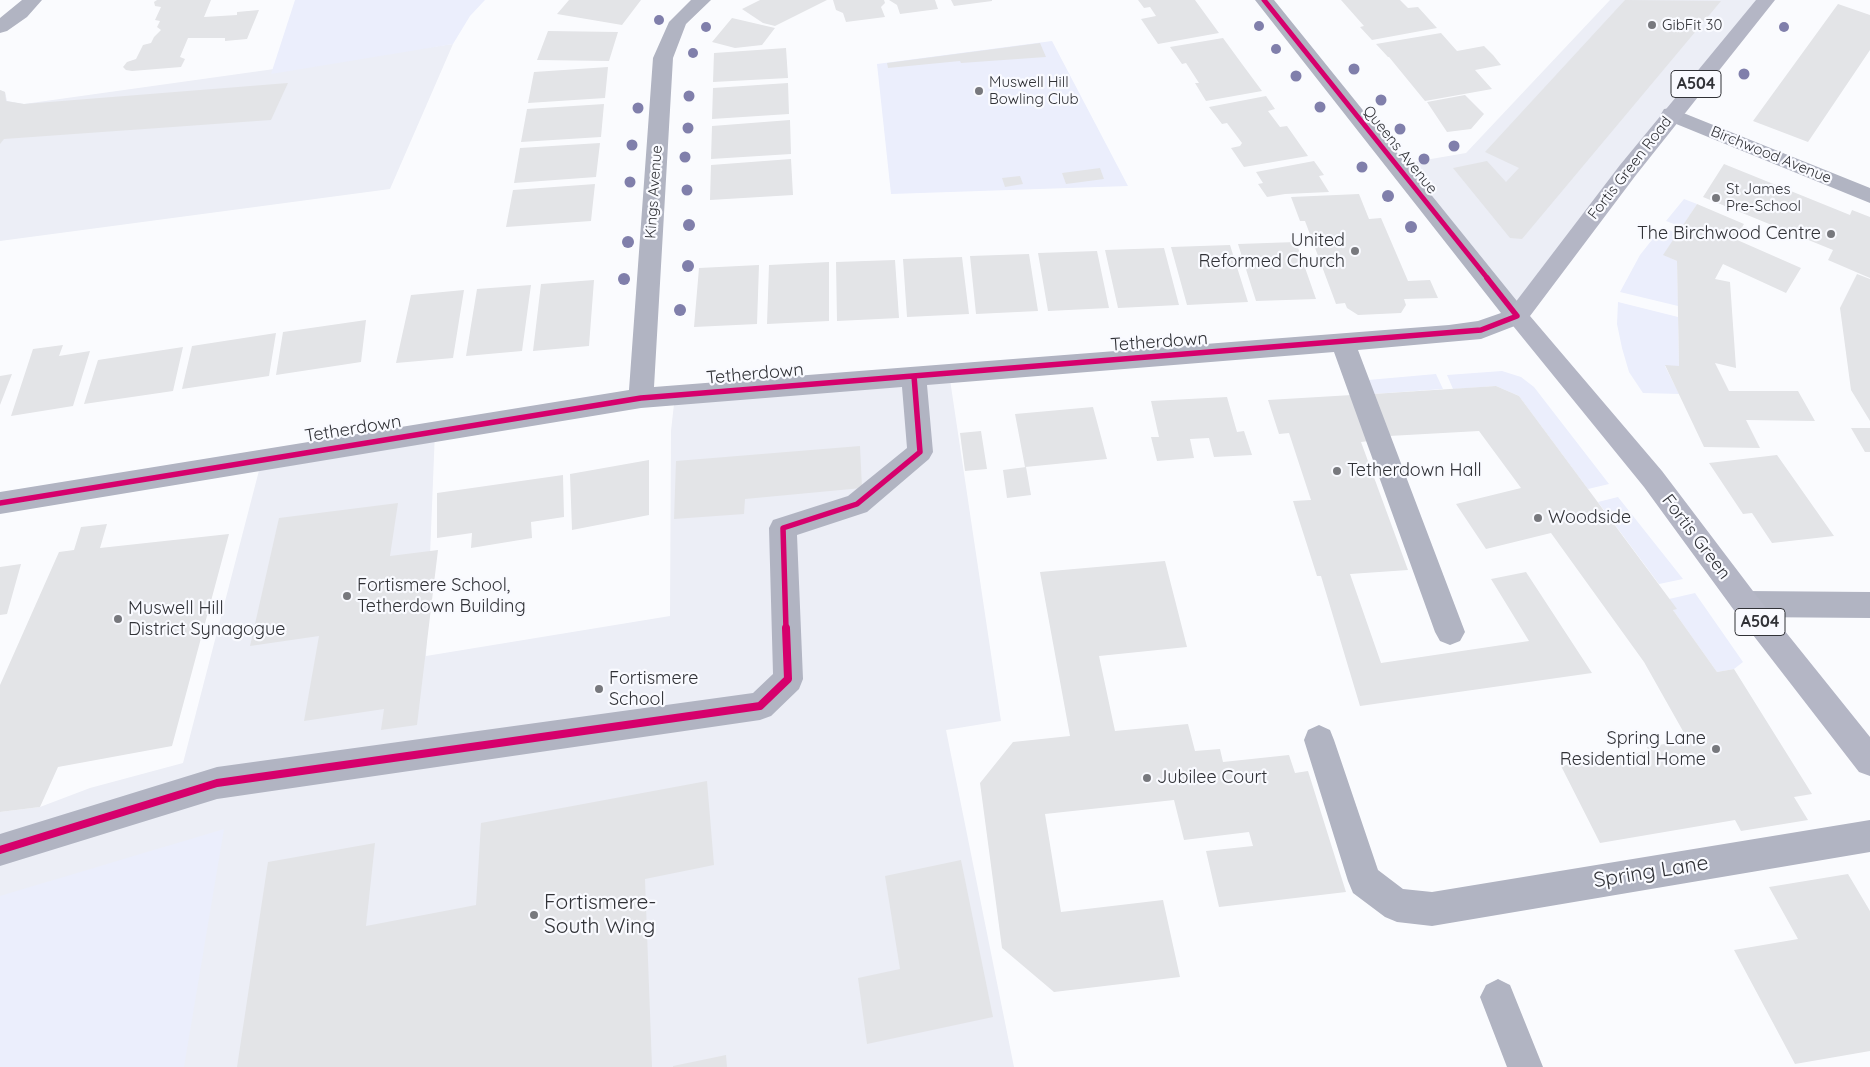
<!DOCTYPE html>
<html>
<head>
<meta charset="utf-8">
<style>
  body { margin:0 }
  canvas { display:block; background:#fafbfe }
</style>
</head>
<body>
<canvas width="1870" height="1067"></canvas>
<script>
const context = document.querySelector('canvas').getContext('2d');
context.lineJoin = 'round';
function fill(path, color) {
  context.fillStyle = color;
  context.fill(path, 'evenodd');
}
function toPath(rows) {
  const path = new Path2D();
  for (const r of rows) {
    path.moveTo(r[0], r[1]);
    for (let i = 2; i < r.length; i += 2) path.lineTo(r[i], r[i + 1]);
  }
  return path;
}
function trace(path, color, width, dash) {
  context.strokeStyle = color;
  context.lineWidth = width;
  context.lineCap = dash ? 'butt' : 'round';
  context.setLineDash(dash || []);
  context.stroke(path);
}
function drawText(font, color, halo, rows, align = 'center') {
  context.font = font + ' Quicksand,sans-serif';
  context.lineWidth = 4.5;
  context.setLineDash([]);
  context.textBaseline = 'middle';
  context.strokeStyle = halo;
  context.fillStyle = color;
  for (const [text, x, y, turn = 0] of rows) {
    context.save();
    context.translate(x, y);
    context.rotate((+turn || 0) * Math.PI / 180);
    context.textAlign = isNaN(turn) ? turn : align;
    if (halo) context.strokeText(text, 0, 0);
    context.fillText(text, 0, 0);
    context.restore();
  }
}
fill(toPath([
  [1610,0,1766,0,1517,316,1396,165,1466,153],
  [453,44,390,189,0,241,0,90,5,92,7,101,24,104],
  [949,373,1001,721,946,730,1014,1067,0,1067,0,812,40,807,90,788,183,763,262,459,435,431,426,656,670,616,671,431,675,395]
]), '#eceef6');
fill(toPath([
  [295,0,485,0,470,16,453,44,271,74],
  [1052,41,1128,186,891,194,877,64],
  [1684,199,1697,204,1682,227,1666,221],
  [1662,227,1678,234,1664,255,1677,261,1678,306,1620,292,1640,255],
  [1618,302,1678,317,1679,366,1665,366,1679,394,1643,393,1629,372,1622,348,1617,324],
  [1502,371,1521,377,1534,387,1609,484,1588,489,1519,396,1496,386,1453,389,1447,375],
  [1436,374,1443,389,1373,394,1368,380],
  [1618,497,1683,579,1659,584,1598,502],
  [1695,593,1743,662,1734,669,1717,672,1673,610,1669,599],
  [224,829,184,1067,0,1067,0,896]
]), '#ebeefc');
fill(toPath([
  [157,0,211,0,204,17,237,15,237,12,259,10,247,39,225,41,225,38,188,38,180,57,185,59,181,67,132,71,126,70,123,67,127,62,136,59,143,45,151,43,154,37,161,30,157,27,160,21,155,20,161,7,155,6,154,2],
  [569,0,641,0,622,25,557,14],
  [760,0,827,0,775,26,763,23,742,9],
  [833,0,884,0,885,3,881,7,885,17,846,22,843,13,836,10],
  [889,0,935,0,938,9,900,14,897,5],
  [951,0,992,0,992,1,954,6],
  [1138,0,1195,0,1219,33,1158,44,1141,19,1156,16,1150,7,1144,8],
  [1341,0,1400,0,1408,8,1418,7,1437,28,1372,40,1360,27,1364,26],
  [1625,0,1721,1,1522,239,1510,238,1453,168,1487,161,1506,182,1519,168,1485,152],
  [1838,4,1870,15,1870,50,1808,142,1753,121],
  [732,18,775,28,762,45,735,48,712,42],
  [548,31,618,32,609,61,537,60],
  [1441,33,1457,51,1484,46,1493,55,1501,65,1475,70,1492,89,1425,101,1389,57,1388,57,1376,44],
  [1223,38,1242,64,1262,91,1206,101,1195,83,1199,83,1186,63,1182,64,1170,47],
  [1040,43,1046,57,961,63,960,61,888,68,887,63],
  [786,48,788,78,713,82,714,53],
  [608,67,605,98,528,103,534,72],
  [288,83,271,120,4,139,0,144,0,90,5,92,6,101,24,104],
  [788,83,789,114,712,119,713,88],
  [1465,95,1484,114,1471,129,1447,132,1427,102],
  [1266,96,1275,109,1268,111,1280,127,1287,126,1308,156,1244,167,1231,148,1240,146,1242,143,1227,123,1222,124,1209,107],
  [604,104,601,137,521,142,527,109],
  [790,120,791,154,711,159,712,126],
  [600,143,596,177,514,183,520,148],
  [791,159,793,195,710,200,711,165],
  [1314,161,1324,175,1319,176,1329,192,1285,194,1267,197,1258,184,1263,183,1256,172],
  [1724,164,1850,215,1852,210,1870,217,1870,278,1828,260,1833,250,1703,197],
  [1100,168,1104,179,1066,184,1062,173],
  [1020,176,1023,184,1005,187,1002,178],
  [595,184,591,221,506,227,513,190],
  [1359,194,1369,219,1381,218,1408,281,1430,280,1438,298,1404,299,1406,305,1401,313,1358,315,1347,308,1345,303,1336,304,1305,221,1300,221,1291,197],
  [1697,204,1744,224,1735,239,1801,268,1786,293,1723,264,1715,279,1730,282,1736,368,1715,363,1729,391,1798,391,1815,421,1746,420,1760,448,1704,447,1665,365,1679,366,1677,261,1663,255],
  [1296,242,1316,299,1256,301,1238,244],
  [1230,245,1248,302,1187,305,1171,247],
  [1164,248,1179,305,1118,308,1105,250],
  [1097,251,1109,308,1048,311,1038,253],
  [1029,254,1038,311,976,314,970,256],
  [962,257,969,314,907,317,903,259],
  [895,260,899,318,837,321,836,262],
  [829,262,829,321,767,324,769,265],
  [759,265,757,324,694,327,699,268],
  [1857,274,1870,279,1870,421,1851,390,1840,308],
  [594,280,589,346,533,351,541,284],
  [531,285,522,351,466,356,477,289],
  [464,290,453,358,396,363,411,295],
  [366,320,361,362,276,375,283,332],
  [276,333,269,376,182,389,192,346],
  [63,345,59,356,90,351,73,406,11,416,33,349],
  [183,347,173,391,84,404,98,360],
  [12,374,0,405,0,376],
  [1496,386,1519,396,1677,609,1673,610,1717,672,1734,669,1812,794,1794,797,1808,820,1741,831,1735,820,1600,843,1561,766,1649,751,1647,747,1688,740,1644,662,1551,533,1486,549,1456,504,1521,488,1479,431,1389,436,1373,394],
  [1352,395,1369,441,1361,442,1408,570,1350,574,1381,663,1529,641,1491,579,1526,572,1592,673,1360,706,1321,576,1317,576,1293,501,1311,500,1289,433,1279,434,1268,400],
  [1227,397,1237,432,1244,431,1252,455,1214,457,1209,438,1190,439,1194,458,1157,461,1151,437,1159,437,1151,401],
  [1093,407,1107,459,1025,467,1015,414],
  [1851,428,1870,428,1870,452,1865,452],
  [981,431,987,469,965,471,960,433],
  [860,446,862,488,745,499,744,514,674,519,676,461],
  [1777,455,1834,536,1772,543,1752,513,1743,514,1709,463],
  [649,460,649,515,572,530,570,474],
  [1026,467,1031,495,1007,498,1003,470],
  [563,475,564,517,531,522,532,538,471,548,472,533,437,538,437,493],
  [398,503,390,556,438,550,417,725,381,730,384,709,304,721,319,636,250,646,279,518],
  [107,524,100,548,229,534,172,746,58,767,40,807,0,812,0,685,59,552,74,550,81,527],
  [1165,561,1187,647,1099,656,1115,731,1188,724,1195,751,1220,749,1223,762,1289,755,1295,773,1308,771,1346,892,1219,907,1206,851,1253,846,1249,832,1184,840,1174,800,1045,814,1061,912,1163,900,1180,977,1054,992,1002,948,980,783,1013,742,1070,736,1040,572],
  [21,564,7,614,0,615,0,567],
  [707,781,714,865,645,879,652,1067,237,1067,268,862,375,843,366,926,476,905,481,823],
  [961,860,993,1017,867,1044,858,978,900,969,885,876],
  [1848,874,1870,911,1870,1051,1795,1064,1734,950,1798,939,1769,887],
  [726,1055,727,1067,673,1067,673,1066]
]), '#e3e4e7');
fill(toPath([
  [22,0,42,0,27,17,7,31,0,33,0,18,22,0],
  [691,0,711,0,686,24,673,58,654,387,1449,325,1478,321,1501,313,1255,0,1274,0,1529,316,1525,322,1481,339,1358,350,1465,632,1460,641,1450,645,1440,641,1435,632,1334,352,927,385,933,452,929,459,867,512,797,535,803,679,799,689,771,716,760,720,217,799,0,866,0,834,217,767,753,693,773,674,769,528,773,520,848,496,907,448,902,387,641,408,0,514,0,492,629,390,653,58,669,22,691,0],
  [1671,108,1870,188,1870,203,1664,119,1661,114,1664,109,1671,108],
  [1746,591,1870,592,1870,618,1746,617,1736,613,1732,604,1736,595,1746,591],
  [1319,725,1330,730,1334,740,1378,870,1403,889,1432,892,1870,820,1870,852,1432,926,1397,922,1385,917,1353,893,1348,881,1304,740,1308,730,1319,725],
  [1498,979,1510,985,1543,1067,1507,1067,1480,997,1486,985,1498,979]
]), '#b1b4c2');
fill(toPath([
  [1756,0,1775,0,1636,175,1530,316,1662,471,1756,595,1870,737,1870,776,1859,772,1736,613,1644,487,1505,316,1620,165,1756,0]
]), '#b4b6c5');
trace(toPath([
  [1264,0,1488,279]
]), '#d6006c', 5);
trace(toPath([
  [0,503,641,398,1481,330,1517,316,1487,278],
  [786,629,783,528,857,504,920,452,914,376]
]), '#d6006c', 5.5);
trace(toPath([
  [0,850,217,783,760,706,788,679,786,628]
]), '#d6006c', 8);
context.fillStyle = '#807fab';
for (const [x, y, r] of [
  [659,20,5],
  [1259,26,5],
  [706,27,5],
  [1784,27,5],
  [1276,49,5],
  [693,53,5],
  [1354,69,5.5],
  [1744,74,5.5],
  [1296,76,5.5],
  [689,96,5.5],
  [1381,100,5.5],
  [1320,107,5.5],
  [638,108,5.5],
  [688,128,5.5],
  [1400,129,5.5],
  [632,145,5.5],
  [1454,146,5.5],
  [685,157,5.5],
  [1424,159,5.5],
  [1362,167,5.5],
  [630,182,5.5],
  [687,190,5.5],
  [1388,196,6],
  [689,225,6],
  [1411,227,6],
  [628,242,6],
  [688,266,6],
  [624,279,6],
  [680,310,6]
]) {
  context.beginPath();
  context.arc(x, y, r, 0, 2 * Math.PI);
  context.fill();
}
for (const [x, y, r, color] of [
  [1652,25,5,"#77787d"],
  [979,91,5,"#77787d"],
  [1716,198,5,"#77787d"],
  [1831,234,5,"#77787d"],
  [1355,251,5,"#77787d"],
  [1337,471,5,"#77787d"],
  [1538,518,5,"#77787d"],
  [347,596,5,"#77787d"],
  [118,619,5,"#77787d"],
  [599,689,5,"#77787d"],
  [1716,749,5,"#77787d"],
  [1147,778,5,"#77787d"],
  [534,915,5,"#77787d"]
]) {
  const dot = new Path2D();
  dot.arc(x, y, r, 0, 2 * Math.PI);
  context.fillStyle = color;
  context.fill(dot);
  trace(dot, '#f9faff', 2);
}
drawText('15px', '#313237', '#f9faff', [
  ["GibFit 30",1662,25],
  ["Muswell Hill",989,82],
  ["Bowling Club",989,99],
  ["St James",1726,189],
  ["Pre-School",1726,206]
], 'left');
drawText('15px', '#313237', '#f9faff', [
  ["Queens Avenue",1400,150,51],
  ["Birchwood Avenue",1771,155,22],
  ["Fortis Green Road",1630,168,-52],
  ["Kings Avenue",654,192,-86]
]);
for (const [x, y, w] of [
  [1696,84,50],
  [1760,622,50]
]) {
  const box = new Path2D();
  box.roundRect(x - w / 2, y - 13.5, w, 27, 4);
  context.fillStyle = '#f9faff';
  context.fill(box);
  trace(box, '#313237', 1);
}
drawText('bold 16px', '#313237', null, [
  ["A504",1696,84],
  ["A504",1760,622]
]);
drawText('18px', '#313237', '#f9faff', [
  ["The Birchwood Centre",1821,234,"right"],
  ["United",1345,241,"right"],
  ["Reformed Church",1345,262,"right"],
  ["Tetherdown Hall",1347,471],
  ["Woodside",1548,518],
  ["Fortismere School,",357,586],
  ["Tetherdown Building",357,607],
  ["Muswell Hill",128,609],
  ["District Synagogue",128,630],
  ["Fortismere",609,679],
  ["School",609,700],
  ["Spring Lane",1706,739,"right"],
  ["Residential Home",1706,760,"right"],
  ["Jubilee Court",1157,778]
], 'left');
drawText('18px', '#313237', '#f9faff', [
  ["Tetherdown",1159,342,-4],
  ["Tetherdown",755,374,-5],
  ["Tetherdown",353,429,-9],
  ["Fortis Green",1696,537,53]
]);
drawText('21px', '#313237', '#f9faff', [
  ["Spring Lane",1651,872,-9]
]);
drawText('21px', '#313237', '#f9faff', [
  ["Fortismere-",544,903],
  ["South Wing",544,927]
], 'left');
</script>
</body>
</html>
